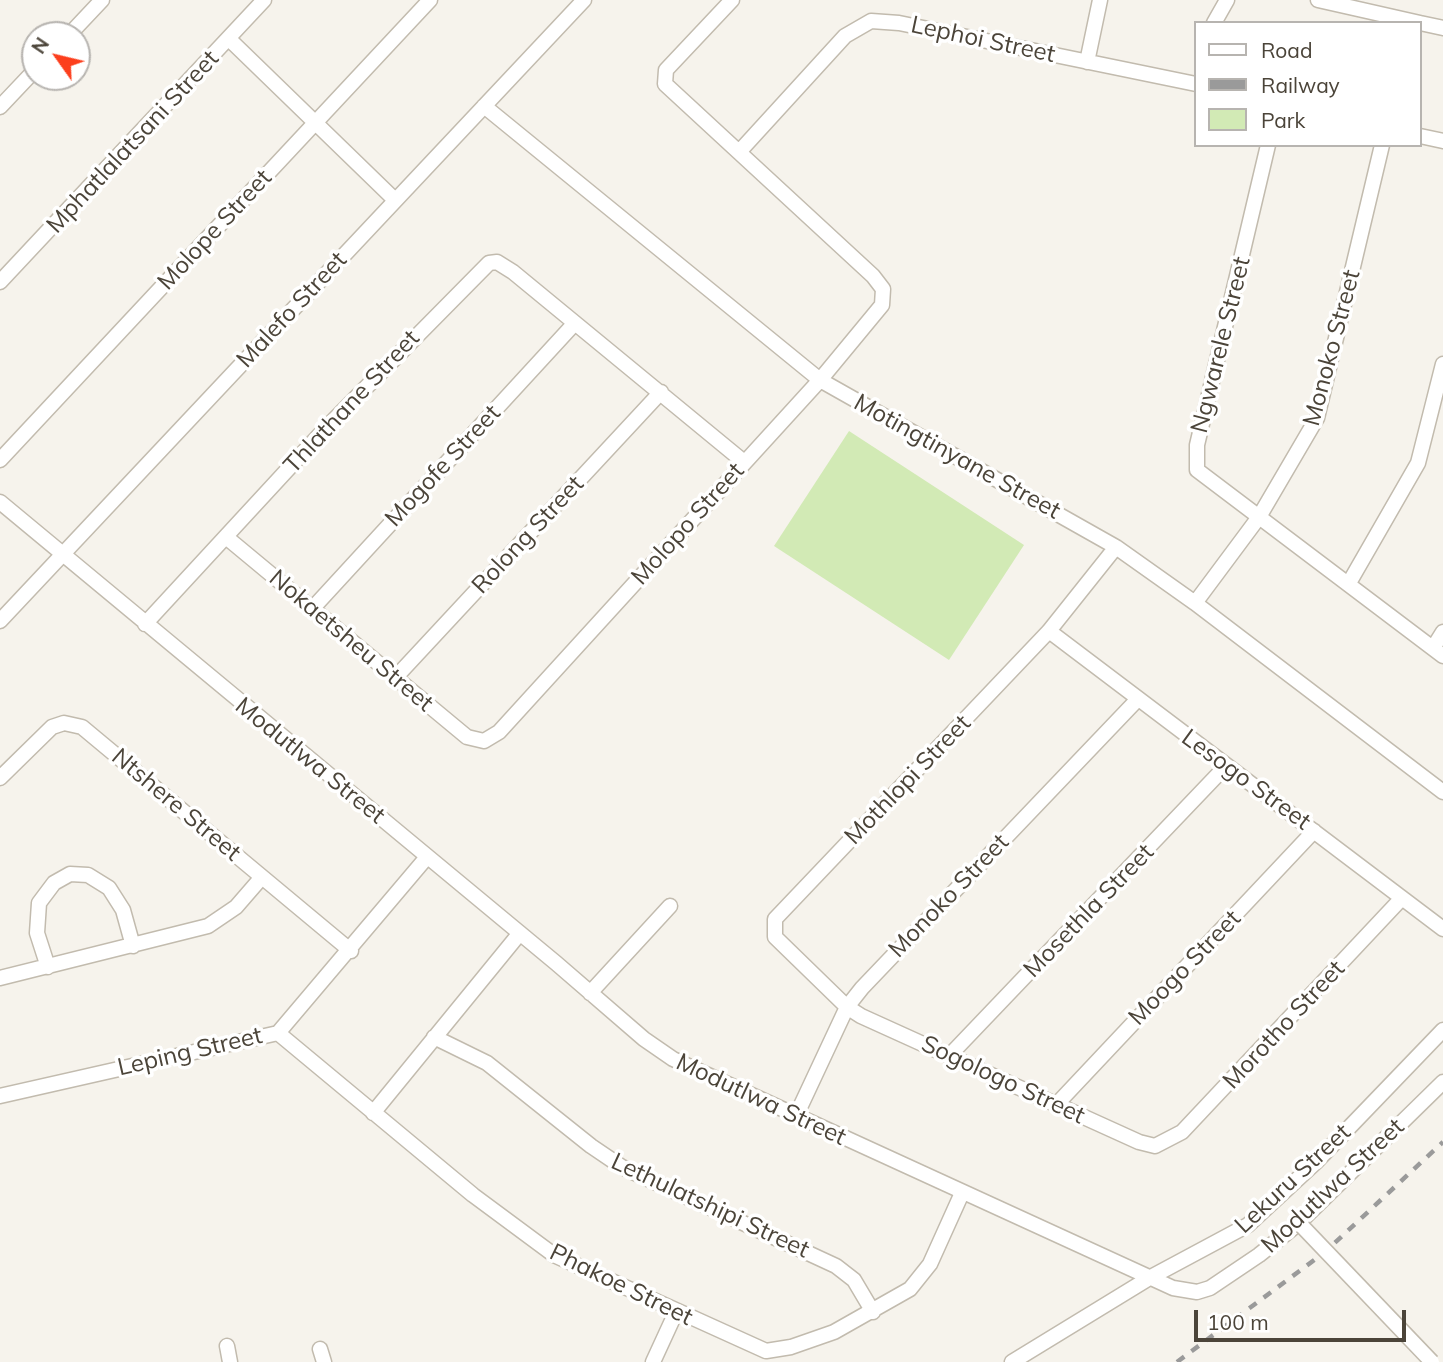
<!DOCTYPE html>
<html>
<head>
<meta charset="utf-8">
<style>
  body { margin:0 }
  #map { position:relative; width:1443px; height:1362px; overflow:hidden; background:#f6f3ec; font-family:Mulish,sans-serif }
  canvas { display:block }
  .legend { position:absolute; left:1194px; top:21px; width:228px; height:126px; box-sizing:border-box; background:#fff; border:2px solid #b7b4b0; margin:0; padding:9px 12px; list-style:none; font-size:21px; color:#4b4439 }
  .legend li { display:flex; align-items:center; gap:14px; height:35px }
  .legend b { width:35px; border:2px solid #b7b4b0 }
  .north { position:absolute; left:21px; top:21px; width:70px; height:70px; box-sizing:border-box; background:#fff; border:2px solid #b7b4b0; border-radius:50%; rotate:304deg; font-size:19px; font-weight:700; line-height:28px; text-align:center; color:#4b4439 }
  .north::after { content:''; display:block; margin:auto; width:24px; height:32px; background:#fc3f1d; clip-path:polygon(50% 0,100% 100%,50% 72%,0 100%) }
  .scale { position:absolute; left:1194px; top:1310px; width:212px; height:32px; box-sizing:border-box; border:4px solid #4b4439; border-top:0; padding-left:9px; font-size:21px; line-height:24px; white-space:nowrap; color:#4b4439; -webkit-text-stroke:5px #fff; paint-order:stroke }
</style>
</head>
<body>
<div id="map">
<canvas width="1443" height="1362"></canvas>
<ul class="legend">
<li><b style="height:9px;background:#fff"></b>Road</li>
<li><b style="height:9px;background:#9a9a9a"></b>Railway</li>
<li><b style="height:19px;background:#d2eab5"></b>Park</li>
</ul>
<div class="north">N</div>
<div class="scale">100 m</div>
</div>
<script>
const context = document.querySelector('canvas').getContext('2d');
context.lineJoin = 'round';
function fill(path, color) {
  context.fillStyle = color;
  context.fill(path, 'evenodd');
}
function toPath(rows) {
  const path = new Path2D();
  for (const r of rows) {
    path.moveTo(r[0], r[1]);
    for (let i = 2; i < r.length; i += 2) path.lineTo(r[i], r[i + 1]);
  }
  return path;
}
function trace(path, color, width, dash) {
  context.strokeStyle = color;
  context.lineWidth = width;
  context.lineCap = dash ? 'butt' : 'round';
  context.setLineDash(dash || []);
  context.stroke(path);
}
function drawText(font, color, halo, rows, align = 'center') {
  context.font = font + ' Mulish,sans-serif';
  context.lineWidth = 7;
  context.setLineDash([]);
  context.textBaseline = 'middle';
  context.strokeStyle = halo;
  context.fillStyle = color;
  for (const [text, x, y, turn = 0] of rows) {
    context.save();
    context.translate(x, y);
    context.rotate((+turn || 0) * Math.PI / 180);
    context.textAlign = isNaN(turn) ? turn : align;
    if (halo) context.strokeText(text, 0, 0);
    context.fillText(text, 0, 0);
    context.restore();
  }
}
fill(toPath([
  [849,431,1024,545,949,660,774,546]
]), '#d2eab5');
const minor = toPath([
  [1318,0,1420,23],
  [1214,23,1227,0],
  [1420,23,1443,28],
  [69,35,102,0],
  [229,39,395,200],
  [1087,62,1100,0],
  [484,106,820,380,1116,547,1195,603,1443,792],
  [0,107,35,70],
  [1420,136,1443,141],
  [1268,145,1197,445,1197,470,1443,656],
  [739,152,845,36,871,21,899,23,1196,84],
  [0,282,264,0],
  [0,460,430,0],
  [0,502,556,963,644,1039,673,1059,1173,1288,1197,1292,1210,1288,1259,1255,1299,1223,1443,1082],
  [226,537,467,737,484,741,499,732,820,380,882,305,883,289,873,276,665,84,666,70,732,0],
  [1116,547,1049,631,775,919,775,937,847,1007,861,1016,1139,1142,1155,1146,1182,1132,1402,898],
  [1349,583,1418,463,1443,364],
  [1195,603,1259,517,1317,418,1382,145],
  [312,609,574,324],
  [0,621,584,0],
  [145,624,325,429,489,263,497,262,513,272,744,462],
  [1049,631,1443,929],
  [1433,648,1443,632],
  [395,678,661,392],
  [0,778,52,727,64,723,82,727,351,951],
  [48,967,37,933,39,903,54,883,70,874,88,875,109,888,123,910,133,946],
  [0,978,208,926,236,907,262,877],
  [590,993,670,906],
  [278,1033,473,1195,554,1255,766,1351,791,1347,834,1332,910,1289,930,1264,962,1193],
  [434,1037,487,1063,591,1146,622,1167,836,1266,854,1280,873,1312],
  [950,1055,1226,766],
  [0,1096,278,1033,427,857],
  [1056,1105,1314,831],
  [373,1113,520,933],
  [796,1116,847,1007,862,988,1137,700],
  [227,1346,230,1362],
  [320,1349,324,1362],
  [653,1362,676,1312],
  [1012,1362,1151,1277,1248,1225,1316,1162,1443,1030]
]);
trace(minor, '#c2bbae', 17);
trace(minor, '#fff', 14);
trace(toPath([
  [1177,1362,1325,1252,1443,1142]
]), '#9a9a9a', 4.5, [9, 9]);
const minorBridge = toPath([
  [1299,1223,1432,1362]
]);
trace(minorBridge, '#c2bbae', 17, []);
trace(minorBridge, '#fff', 14);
drawText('24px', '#4b4439', '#fff', [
  ["Lephoi Street",983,40,12],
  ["Mphatlalatsani Street",133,142,-47],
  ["Molope Street",215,230,-47],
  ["Malefo Street",292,310,-47],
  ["Ngwarele Street",1221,345,-76],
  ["Monoko Street",1332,348,-75],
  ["Thlathane Street",352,402,-47],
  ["Motingtinyane Street",957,457,29],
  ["Mogofe Street",443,466,-47],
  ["Molopo Street",688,524,-48],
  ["Rolong Street",528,535,-47],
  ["Nokaetsheu Street",351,641,40],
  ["Modutlwa Street",310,761,39],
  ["Mothlopi Street",908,780,-46],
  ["Lesogo Street",1246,780,36],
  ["Ntshere Street",176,805,40],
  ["Monoko Street",949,896,-46],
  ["Mosethla Street",1089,911,-46],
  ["Moogo Street",1185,968,-46],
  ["Morotho Street",1284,1025,-47],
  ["Leping Street",190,1052,-13],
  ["Sogologo Street",1003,1080,25],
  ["Modutlwa Street",761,1100,25],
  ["Lekuru Street",1293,1179,-43],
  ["Modutlwa Street",1333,1186,-43],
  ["Lethulatshipi Street",710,1206,25],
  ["Phakoe Street",621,1285,26]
]);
</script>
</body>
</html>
